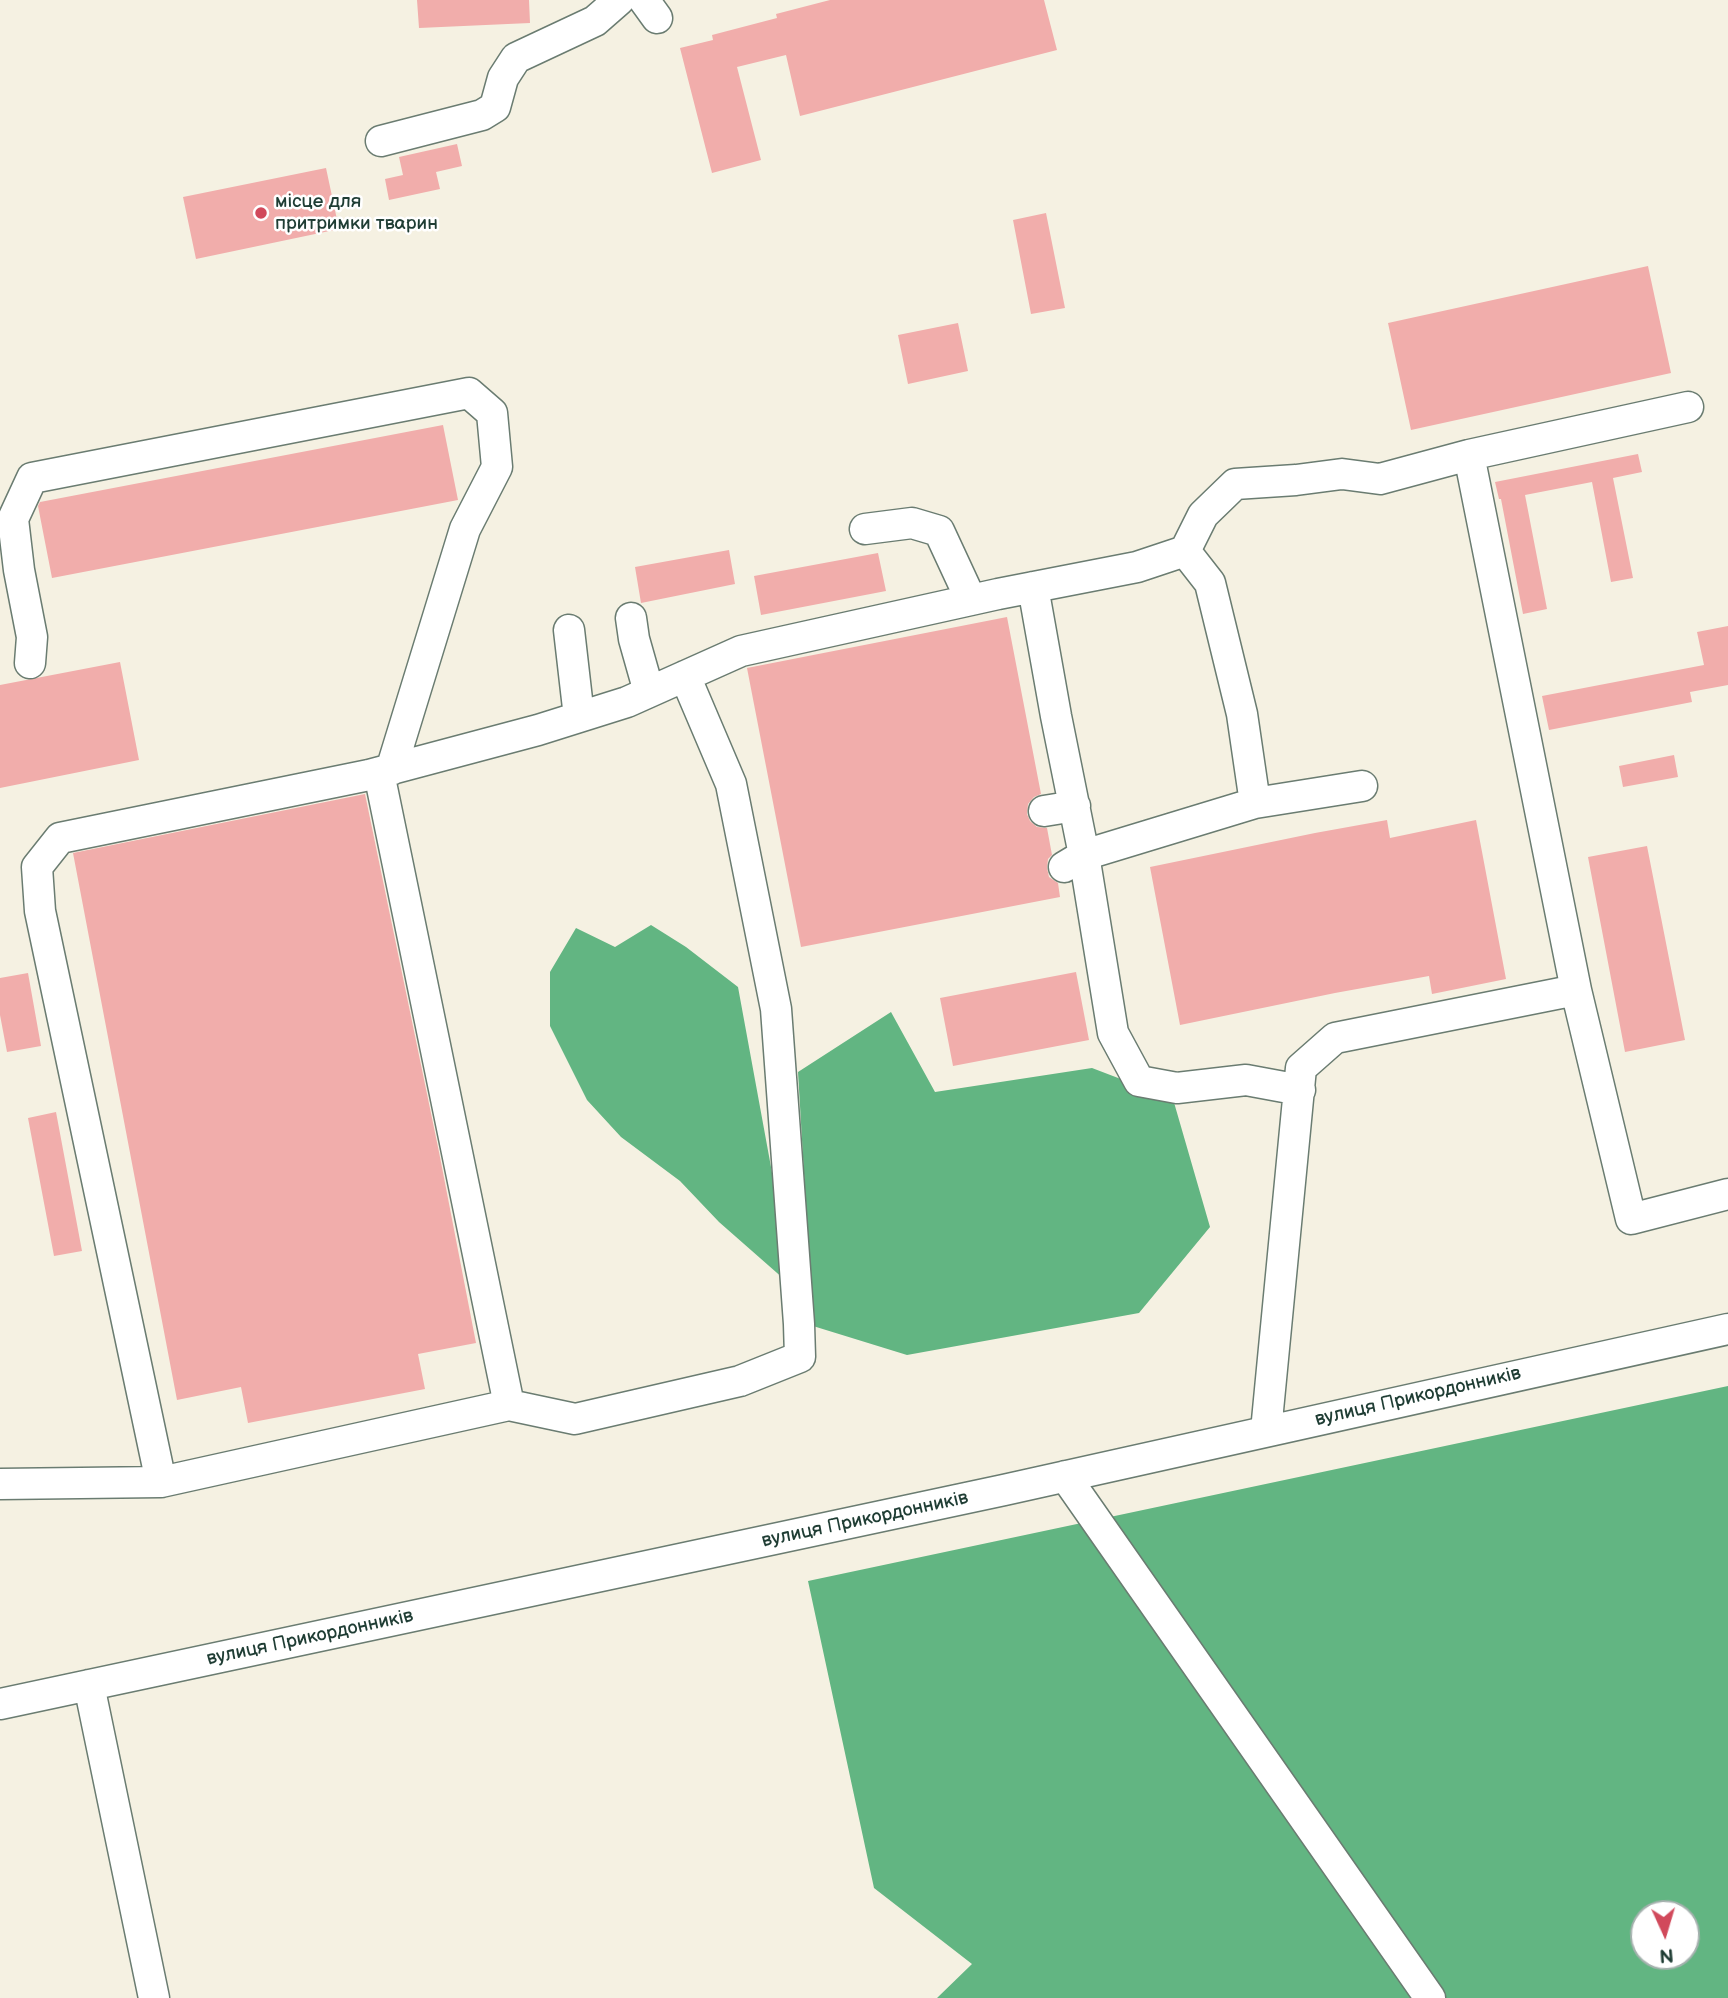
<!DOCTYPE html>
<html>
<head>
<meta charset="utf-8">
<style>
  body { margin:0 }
  #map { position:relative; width:1728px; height:1998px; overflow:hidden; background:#f5f1e2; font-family:"Balsamiq Sans",sans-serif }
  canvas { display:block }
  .north { position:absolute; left:1630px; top:1900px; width:70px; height:70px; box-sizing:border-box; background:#fff; border:2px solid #a5b1ae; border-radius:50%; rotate:176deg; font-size:19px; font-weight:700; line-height:28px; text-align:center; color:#1f3d34 }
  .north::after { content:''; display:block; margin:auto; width:24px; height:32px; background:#d1495b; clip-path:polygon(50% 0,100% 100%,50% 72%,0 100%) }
</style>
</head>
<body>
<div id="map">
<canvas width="1728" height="1998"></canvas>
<div class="north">N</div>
</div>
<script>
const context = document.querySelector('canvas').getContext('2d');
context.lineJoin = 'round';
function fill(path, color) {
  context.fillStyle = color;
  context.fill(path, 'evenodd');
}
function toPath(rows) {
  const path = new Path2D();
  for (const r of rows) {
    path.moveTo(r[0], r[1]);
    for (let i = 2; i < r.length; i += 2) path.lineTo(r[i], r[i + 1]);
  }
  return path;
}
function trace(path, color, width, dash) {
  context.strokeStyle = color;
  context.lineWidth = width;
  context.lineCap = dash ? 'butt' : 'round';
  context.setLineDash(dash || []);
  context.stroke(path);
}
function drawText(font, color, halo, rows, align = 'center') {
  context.font = font + ' "Balsamiq Sans",sans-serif';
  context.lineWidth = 5;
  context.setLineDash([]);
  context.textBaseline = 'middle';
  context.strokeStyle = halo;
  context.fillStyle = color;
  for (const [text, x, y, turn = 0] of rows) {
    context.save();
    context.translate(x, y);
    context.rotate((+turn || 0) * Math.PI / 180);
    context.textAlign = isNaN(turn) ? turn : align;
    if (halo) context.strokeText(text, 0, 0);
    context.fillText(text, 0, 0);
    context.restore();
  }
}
fill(toPath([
  [651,925,686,947,738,987,793,1287,719,1222,680,1181,621,1137,587,1100,550,1026,550,972,576,928,615,947],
  [891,1012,935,1092,1092,1068,1173,1099,1210,1227,1139,1313,907,1355,813,1326,798,1072],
  [1728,1386,1728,1998,937,1998,972,1964,874,1888,808,1581],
  [1644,1914,1686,1914,1686,1956,1644,1956]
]), '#62b582');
fill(toPath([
  [417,0,529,0,530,23,419,28],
  [830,0,1044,0,1057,50,800,116,786,55,737,67,761,160,712,173,680,48,713,40,712,35,777,18,776,14],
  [457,144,462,166,436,172,440,189,389,200,385,179,403,175,399,157],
  [326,168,339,229,196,259,183,197],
  [1046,213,1065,308,1031,314,1013,220],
  [1648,266,1671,373,1411,430,1388,323],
  [958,323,968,371,908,384,898,335],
  [443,425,458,500,52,578,38,506,40,502],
  [1638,454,1642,472,1613,478,1633,578,1611,582,1592,482,1525,495,1547,609,1523,614,1501,499,1499,499,1495,482],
  [729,550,735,584,641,603,635,567],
  [878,553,886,591,761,615,754,576],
  [1007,617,1041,794,1034,797,1028,804,1027,814,1030,821,1037,827,1047,828,1052,855,1048,859,1047,868,1049,877,1058,883,1060,897,801,947,747,668],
  [1728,626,1728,685,1690,692,1692,702,1549,730,1542,696,1704,665,1697,632],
  [120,662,139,760,0,788,0,685],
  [1674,755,1678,777,1623,787,1619,766],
  [365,794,439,1152,476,1343,418,1354,425,1389,248,1423,241,1387,177,1400,73,853],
  [1387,820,1390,838,1476,820,1506,979,1432,994,1429,976,1335,993,1180,1025,1150,867,1315,833],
  [1647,846,1685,1040,1625,1052,1588,857],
  [1076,972,1089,1040,953,1066,940,998],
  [28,973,41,1046,7,1052,0,1015,0,978],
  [56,1112,82,1251,54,1256,28,1118]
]), '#f1adab');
const minor = toPath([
  [644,0,657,18],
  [381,141,482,115,495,107,503,78,516,58,595,21,619,0],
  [865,529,912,523,939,531,971,600],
  [1185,551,1210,583,1242,714,1255,803],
  [1033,587,1056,716,1084,855,1064,867],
  [631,618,634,639,649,692],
  [569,630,579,717],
  [30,663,32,637,19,570,13,519,32,478,469,393,492,413,497,467,465,529,391,770],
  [1044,811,1075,806],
  [1576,990,1469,455,1688,407],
  [1300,1090,1246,1080,1177,1088,1139,1081,1113,1033,1084,855,1255,803,1362,786],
  [509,1405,575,1419,740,1381,800,1357,799,1324,776,1009,731,784,685,676],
  [1266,1431,1301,1068,1335,1038,1576,990,1631,1219,1728,1194],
  [1065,1476,1430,1998],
  [161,1482,509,1405,379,773],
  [0,1484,161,1482,40,911,37,867,60,838,369,775,538,730,627,702,741,651,998,594,1137,567,1185,551,1203,515,1235,484,1296,480,1342,474,1380,479,1469,455],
  [89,1685,154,1998],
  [0,1704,1004,1490,1728,1329]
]);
trace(minor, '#6a7c71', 33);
trace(minor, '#fff', 30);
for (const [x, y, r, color] of [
  [261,213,7,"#d1495b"]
]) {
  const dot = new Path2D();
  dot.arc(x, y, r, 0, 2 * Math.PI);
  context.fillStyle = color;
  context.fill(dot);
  trace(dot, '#fff', 2.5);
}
drawText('19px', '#1f3d34', '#fff', [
  ["місце для",275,202],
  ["притримки тварин",275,224]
], 'left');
drawText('19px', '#1f3d34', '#fff', [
  ["вулиця Прикордонників",1418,1397,-13],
  ["вулиця Прикордонників",865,1520,-12],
  ["вулиця Прикордонників",310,1638,-12]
]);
</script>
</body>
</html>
